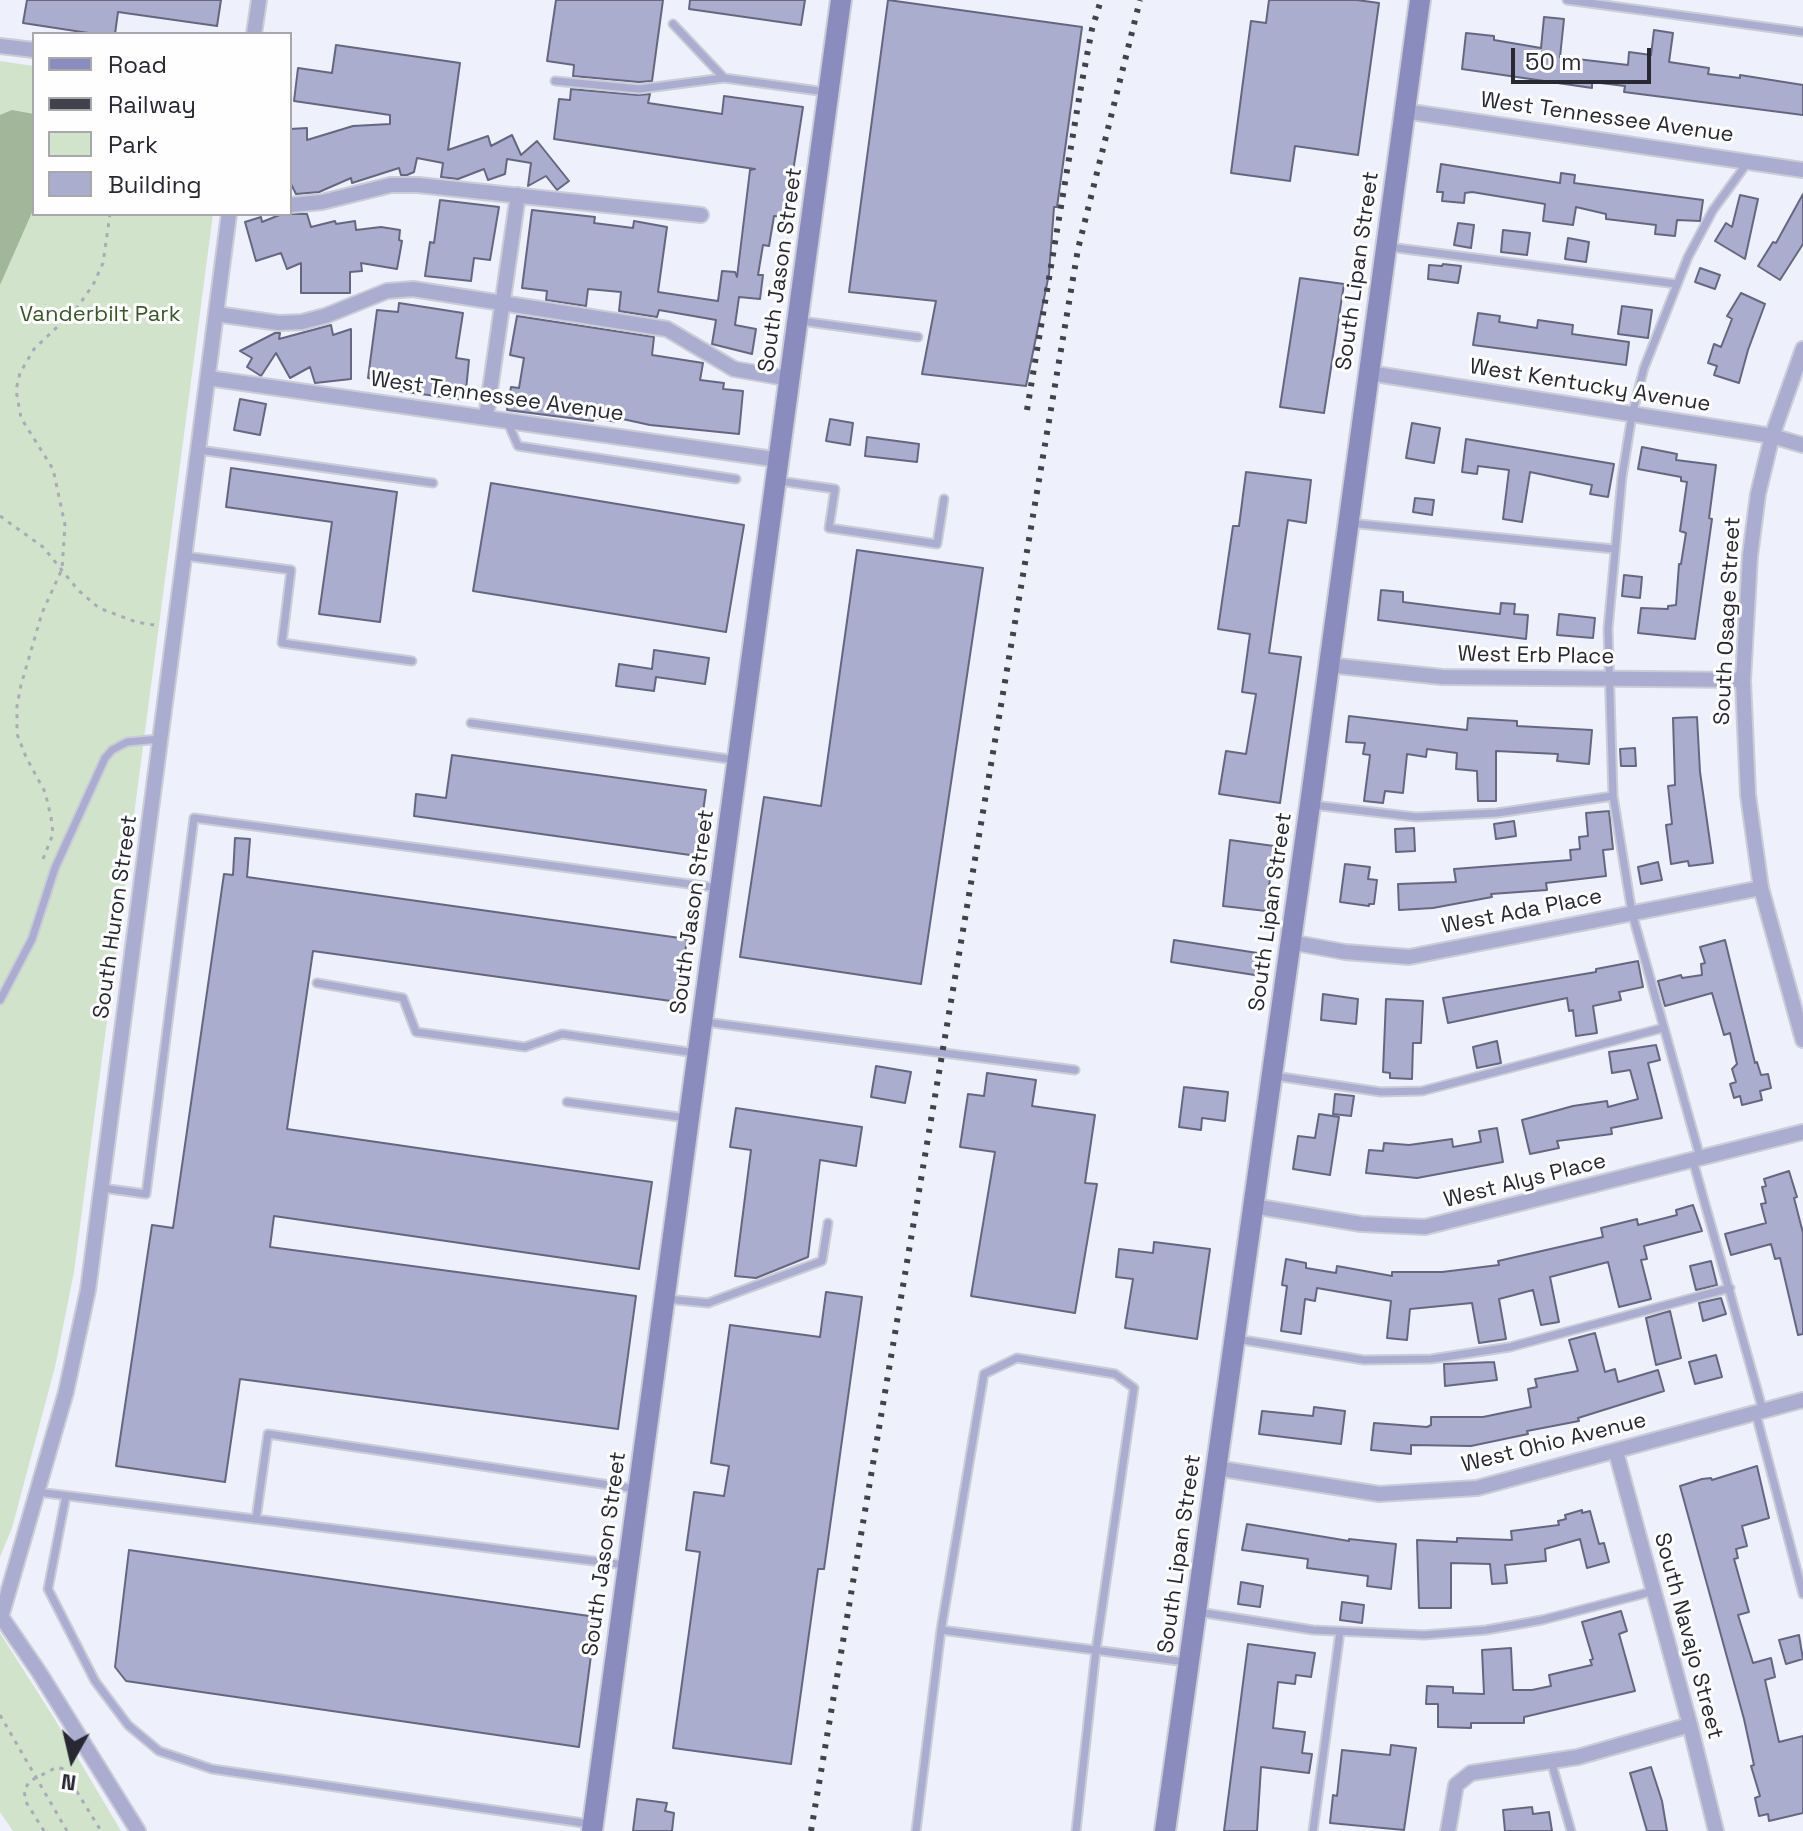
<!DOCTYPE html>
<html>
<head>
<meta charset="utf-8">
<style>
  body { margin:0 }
  #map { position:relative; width:1803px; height:1831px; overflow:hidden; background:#eef0fb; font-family:"Space Grotesk",sans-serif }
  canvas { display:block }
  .legend { position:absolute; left:32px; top:32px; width:260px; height:184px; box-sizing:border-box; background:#fefefe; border:2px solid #a8a8ac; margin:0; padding:10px 14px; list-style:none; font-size:24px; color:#272832 }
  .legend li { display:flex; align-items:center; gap:16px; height:40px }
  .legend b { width:40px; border:2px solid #a8a8ac }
  .north { position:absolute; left:32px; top:1719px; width:80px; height:80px; -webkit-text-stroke:6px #fefefe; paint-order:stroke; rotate:188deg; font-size:22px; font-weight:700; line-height:32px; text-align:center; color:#272832 }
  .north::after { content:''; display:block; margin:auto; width:28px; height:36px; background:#272832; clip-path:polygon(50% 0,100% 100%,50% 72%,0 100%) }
  .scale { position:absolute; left:1511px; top:48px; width:140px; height:36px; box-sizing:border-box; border:4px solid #272832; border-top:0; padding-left:10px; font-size:24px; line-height:28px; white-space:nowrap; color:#272832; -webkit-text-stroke:6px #fefefe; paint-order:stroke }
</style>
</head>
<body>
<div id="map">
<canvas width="1803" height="1831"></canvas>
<ul class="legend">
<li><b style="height:10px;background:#898cbd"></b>Road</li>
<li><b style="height:10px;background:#41424c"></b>Railway</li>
<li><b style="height:22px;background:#d2e3cb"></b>Park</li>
<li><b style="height:22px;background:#aaadce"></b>Building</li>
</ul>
<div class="north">N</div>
<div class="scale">50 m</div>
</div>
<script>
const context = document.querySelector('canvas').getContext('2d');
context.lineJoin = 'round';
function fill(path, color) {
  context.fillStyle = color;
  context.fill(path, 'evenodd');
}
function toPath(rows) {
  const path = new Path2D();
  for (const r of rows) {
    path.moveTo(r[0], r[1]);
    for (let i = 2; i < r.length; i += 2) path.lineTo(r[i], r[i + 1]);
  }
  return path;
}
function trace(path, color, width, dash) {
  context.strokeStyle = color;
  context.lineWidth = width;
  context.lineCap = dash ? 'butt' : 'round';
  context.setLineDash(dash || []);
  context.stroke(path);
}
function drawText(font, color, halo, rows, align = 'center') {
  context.font = font + ' "Space Grotesk",sans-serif';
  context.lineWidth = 6;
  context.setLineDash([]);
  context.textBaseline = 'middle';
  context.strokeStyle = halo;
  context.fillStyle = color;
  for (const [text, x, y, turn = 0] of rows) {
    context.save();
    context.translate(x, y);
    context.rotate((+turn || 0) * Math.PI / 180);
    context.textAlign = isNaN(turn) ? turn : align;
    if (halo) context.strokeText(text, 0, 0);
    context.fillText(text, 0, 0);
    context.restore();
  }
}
fill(toPath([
  [0,61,34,66,34,214,213,214,74,1272,55,1367,12,1528,0,1557],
  [0,1633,54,1718,121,1831,13,1831,0,1812]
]), '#d2e3cb');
fill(toPath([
  [12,110,34,114,34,208,0,285,0,115]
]), '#a2b799');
const building = toPath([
  [27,0,221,0,217,26,118,12,115,34,95,34,23,23,27,0],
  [556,0,663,0,652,81,639,82,573,76,574,65,547,61,556,0],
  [690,0,805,0,801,25,689,9,690,0],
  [888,0,1082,27,1057,207,1054,207,1049,274,1026,386,922,374,936,301,849,292,888,0],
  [1269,0,1357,0,1379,3,1358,155,1295,146,1290,181,1231,173,1251,21,1266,23,1269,0],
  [1544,17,1564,19,1560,57,1628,65,1629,52,1651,55,1654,30,1673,33,1669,62,1709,68,1708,74,1740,78,1740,75,1803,85,1803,115,1624,92,1625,86,1592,82,1592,88,1462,69,1466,33,1494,36,1494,40,1541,48,1544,17],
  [336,45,460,63,448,150,488,136,491,146,512,135,521,155,537,141,569,181,557,190,546,176,528,186,531,163,507,159,505,174,488,180,484,169,458,179,441,177,443,163,417,158,414,172,407,175,401,175,399,168,352,183,351,178,319,192,296,194,290,182,290,129,307,128,307,140,353,126,390,124,390,115,294,101,298,68,332,73,336,45],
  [571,89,638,95,650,94,648,103,722,114,724,96,803,107,786,217,774,216,769,246,763,245,758,275,763,275,760,299,739,297,735,325,756,329,752,354,712,344,716,320,659,310,657,317,619,311,621,292,588,289,586,306,546,300,547,291,522,288,532,210,595,217,594,223,633,228,634,221,667,227,658,292,718,301,722,271,735,272,737,277,750,170,755,169,554,139,559,99,570,100,571,89],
  [1441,164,1560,183,1561,173,1575,175,1574,183,1703,200,1700,221,1677,220,1675,236,1655,234,1656,225,1606,219,1606,214,1576,207,1573,225,1543,221,1545,204,1472,192,1465,193,1464,203,1442,201,1443,192,1437,192,1441,164],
  [1803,194,1803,244,1780,280,1758,266,1773,242,1776,243,1803,194],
  [1740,195,1758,199,1745,259,1715,241,1726,223,1732,227,1740,195],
  [440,200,499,207,490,260,474,258,471,281,425,276,430,242,434,243,440,200],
  [282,214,307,214,311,227,335,221,336,224,355,221,356,230,381,227,400,230,399,240,402,241,397,269,361,263,362,271,350,272,350,293,301,293,301,263,287,269,281,253,256,261,245,222,261,217,262,222,282,214],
  [1458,223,1474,225,1471,248,1454,245,1458,223],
  [1503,230,1530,233,1527,255,1501,252,1503,230],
  [1568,238,1589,242,1586,262,1565,259,1568,238],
  [1443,264,1461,266,1458,283,1428,279,1429,265,1442,266,1443,264],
  [1700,268,1720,275,1715,289,1695,282,1700,268],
  [1300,278,1344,284,1324,413,1280,407,1300,278],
  [1741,293,1765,304,1748,350,1739,383,1714,375,1717,366,1708,363,1714,344,1721,347,1732,319,1727,316,1741,293],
  [399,303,463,313,456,358,469,360,465,400,399,391,400,383,368,378,377,310,398,312,399,303],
  [1622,306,1652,310,1648,338,1618,334,1622,306],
  [1478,313,1500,316,1499,322,1537,328,1538,320,1573,325,1572,334,1629,342,1626,365,1473,345,1478,313],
  [517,316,654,337,652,355,703,363,700,380,724,383,723,389,743,391,739,434,650,425,618,418,617,422,594,418,593,421,507,410,511,387,519,388,524,358,510,355,517,316],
  [331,325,333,335,351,329,351,379,315,383,310,367,290,378,276,353,261,376,247,367,252,358,240,351,275,333,280,333,279,339,331,325],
  [240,399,266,404,260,435,234,430,240,399],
  [830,419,853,423,850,445,826,441,830,419],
  [1412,423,1440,428,1434,463,1406,458,1412,423],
  [867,437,919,444,917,462,865,456,867,437],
  [1466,439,1614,464,1608,497,1590,494,1592,485,1530,472,1522,522,1503,519,1509,470,1478,466,1477,474,1462,472,1466,439],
  [1642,447,1677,454,1676,460,1716,465,1709,518,1712,519,1695,639,1638,633,1641,608,1668,609,1668,606,1676,605,1679,564,1681,564,1686,533,1680,531,1687,482,1681,481,1681,477,1638,469,1642,447],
  [231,468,397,492,380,622,319,614,332,522,226,507,231,468],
  [1246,472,1311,480,1306,523,1288,520,1269,653,1301,657,1280,803,1219,794,1226,751,1246,754,1256,694,1242,692,1250,634,1218,629,1233,526,1239,526,1246,472],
  [491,483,744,525,726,632,473,591,491,483],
  [1415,498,1434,500,1432,515,1413,512,1415,498],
  [857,550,983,568,921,984,740,957,764,797,821,806,857,550],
  [1624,575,1642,577,1640,598,1622,596,1624,575],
  [1381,590,1403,592,1403,602,1466,610,1500,614,1501,603,1515,604,1514,614,1528,615,1526,639,1378,620,1381,590],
  [1559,614,1595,618,1593,638,1557,635,1559,614],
  [654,650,709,658,705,684,656,677,654,691,616,686,619,664,652,669,654,650],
  [1349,716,1467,730,1468,718,1517,721,1517,726,1592,730,1589,764,1557,761,1558,754,1496,751,1496,801,1478,801,1477,771,1456,769,1457,753,1427,749,1426,757,1407,754,1403,793,1385,791,1383,803,1364,801,1370,755,1363,754,1365,743,1346,742,1349,716],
  [1697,717,1700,772,1713,863,1689,866,1688,861,1671,864,1666,825,1672,824,1668,786,1675,785,1673,718,1697,717],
  [1635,748,1636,766,1621,766,1620,749,1635,748],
  [452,755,706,790,697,856,414,816,416,794,446,798,452,755],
  [1609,811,1613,849,1603,850,1606,876,1546,883,1547,890,1491,894,1492,897,1433,908,1399,910,1398,884,1456,882,1454,869,1571,860,1570,850,1580,849,1579,837,1588,836,1586,813,1609,811],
  [1514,821,1516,836,1496,839,1494,824,1514,821],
  [1414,828,1415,851,1396,852,1395,829,1414,828],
  [235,838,250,839,247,877,687,939,678,1002,313,951,287,1129,652,1182,639,1269,274,1216,270,1247,636,1296,618,1429,240,1379,225,1482,116,1466,152,1225,173,1228,224,874,233,875,235,838],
  [1230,840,1274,846,1266,911,1223,906,1230,840],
  [1658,862,1662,880,1641,884,1638,867,1658,862],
  [1345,864,1370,867,1368,879,1377,880,1374,904,1369,904,1369,906,1340,902,1345,864],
  [1174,940,1264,954,1261,976,1171,962,1174,940],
  [1725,940,1755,1063,1757,1062,1761,1075,1768,1074,1771,1088,1760,1091,1762,1100,1742,1105,1740,1096,1734,1098,1730,1084,1736,1082,1732,1069,1737,1064,1730,1033,1724,1035,1712,993,1665,1006,1658,981,1681,975,1682,978,1702,975,1701,964,1705,963,1700,947,1725,940],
  [1638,961,1643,987,1619,992,1621,1000,1593,1006,1597,1033,1576,1036,1573,1010,1569,1011,1567,998,1448,1023,1443,998,1596,972,1596,969,1638,961],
  [1323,994,1358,999,1356,1024,1321,1020,1323,994],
  [1386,999,1423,1001,1421,1043,1413,1043,1412,1079,1390,1078,1390,1073,1383,1072,1386,999],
  [1497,1041,1501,1063,1477,1068,1473,1047,1497,1041],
  [1656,1045,1660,1060,1648,1063,1662,1118,1611,1128,1612,1134,1557,1141,1559,1148,1530,1154,1522,1120,1573,1106,1607,1101,1608,1107,1638,1099,1630,1070,1612,1073,1609,1052,1656,1045],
  [876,1066,911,1072,905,1103,871,1097,876,1066],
  [987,1073,1036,1080,1032,1106,1095,1115,1085,1183,1097,1184,1075,1313,971,1296,995,1152,960,1147,968,1094,984,1096,987,1073],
  [1184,1087,1228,1092,1225,1121,1202,1118,1201,1130,1179,1127,1184,1087],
  [1335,1094,1354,1096,1351,1116,1333,1114,1335,1094],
  [736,1108,862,1127,856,1166,820,1160,808,1257,756,1278,735,1276,751,1150,730,1147,736,1108],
  [1319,1114,1339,1117,1330,1175,1293,1169,1298,1136,1315,1138,1319,1114],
  [1497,1128,1503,1162,1417,1178,1366,1173,1369,1150,1383,1151,1384,1143,1409,1145,1452,1139,1453,1147,1481,1142,1479,1131,1497,1128],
  [1789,1171,1797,1197,1794,1198,1803,1233,1803,1334,1798,1335,1780,1258,1775,1259,1771,1244,1731,1255,1725,1234,1766,1223,1761,1204,1766,1203,1762,1187,1766,1186,1764,1179,1789,1171],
  [1693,1205,1702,1231,1644,1246,1647,1259,1641,1260,1651,1299,1619,1307,1608,1262,1550,1277,1559,1322,1541,1325,1533,1290,1499,1299,1506,1339,1479,1343,1472,1303,1410,1309,1407,1340,1387,1338,1391,1301,1317,1288,1315,1301,1305,1299,1301,1334,1281,1331,1287,1286,1282,1285,1286,1259,1306,1263,1306,1268,1336,1273,1337,1266,1392,1276,1392,1272,1442,1272,1499,1265,1498,1261,1603,1237,1601,1228,1637,1219,1638,1225,1677,1215,1676,1210,1693,1205],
  [1154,1242,1210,1249,1197,1339,1125,1328,1133,1279,1116,1277,1119,1249,1153,1253,1154,1242],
  [1711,1261,1717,1285,1696,1290,1690,1266,1711,1261],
  [826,1292,862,1297,824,1569,818,1569,791,1764,673,1748,700,1552,686,1550,694,1492,724,1496,729,1466,711,1463,730,1325,820,1337,826,1292],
  [1721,1298,1726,1314,1703,1321,1699,1303,1721,1298],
  [1670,1311,1681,1358,1656,1365,1646,1318,1670,1311],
  [1595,1333,1605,1372,1615,1369,1618,1382,1658,1370,1664,1391,1578,1418,1579,1421,1527,1431,1528,1434,1471,1446,1411,1445,1411,1454,1371,1450,1374,1423,1427,1427,1431,1425,1431,1417,1483,1417,1531,1407,1528,1389,1537,1387,1535,1379,1578,1371,1569,1340,1595,1333],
  [1716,1355,1722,1377,1695,1384,1689,1362,1716,1355],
  [1494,1362,1497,1380,1445,1386,1444,1364,1494,1362],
  [1314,1407,1345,1411,1341,1444,1259,1434,1262,1411,1313,1416,1314,1407],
  [1757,1466,1769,1518,1742,1526,1747,1546,1736,1549,1738,1558,1734,1559,1749,1612,1738,1615,1753,1663,1771,1658,1775,1677,1765,1680,1779,1742,1803,1736,1803,1813,1769,1821,1768,1814,1759,1816,1755,1798,1760,1796,1751,1766,1754,1765,1744,1719,1680,1486,1702,1479,1711,1478,1712,1480,1757,1466],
  [1582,1510,1582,1513,1590,1511,1599,1544,1604,1543,1609,1562,1587,1568,1580,1539,1545,1549,1546,1561,1505,1565,1507,1583,1492,1584,1490,1564,1451,1563,1451,1608,1419,1608,1417,1540,1457,1542,1457,1538,1512,1540,1511,1531,1559,1525,1558,1521,1566,1519,1565,1515,1582,1510],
  [1247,1524,1349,1541,1349,1539,1396,1544,1391,1589,1367,1586,1368,1576,1307,1568,1308,1559,1242,1550,1247,1524],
  [129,1550,596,1617,579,1747,126,1681,115,1667,129,1550],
  [1241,1582,1263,1586,1260,1607,1238,1604,1241,1582],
  [1342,1602,1364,1605,1362,1623,1340,1620,1342,1602],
  [1621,1611,1627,1631,1619,1634,1635,1691,1524,1717,1524,1723,1471,1723,1471,1728,1438,1727,1438,1704,1426,1704,1427,1686,1453,1687,1453,1693,1484,1694,1482,1650,1511,1648,1513,1690,1532,1690,1551,1686,1549,1675,1592,1665,1590,1660,1593,1659,1582,1622,1621,1611],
  [1799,1635,1803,1659,1786,1664,1779,1640,1799,1635],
  [1248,1644,1315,1653,1311,1677,1296,1675,1295,1684,1278,1682,1273,1728,1305,1732,1302,1753,1312,1754,1309,1773,1261,1767,1257,1831,1224,1831,1248,1644],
  [1391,1745,1416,1748,1404,1830,1330,1823,1333,1795,1337,1796,1342,1750,1390,1755,1391,1745],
  [1651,1767,1662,1801,1667,1831,1647,1831,1630,1773,1651,1767],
  [637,1799,667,1803,665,1811,674,1813,672,1831,633,1831,637,1799],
  [1532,1807,1533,1814,1549,1812,1552,1831,1505,1831,1503,1810,1532,1807]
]);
fill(building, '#aaadce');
trace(building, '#656780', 2);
const lane = toPath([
  [1567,0,1803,32],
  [673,24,724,78],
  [555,81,639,89,724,78,826,92],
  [1389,247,1677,284],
  [801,321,918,337],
  [508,423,518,446,736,479],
  [199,450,433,483],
  [779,481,835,489,829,528,937,544,944,499],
  [1349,523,1614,549],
  [185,556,291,570,282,643,412,661],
  [471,723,736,760],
  [1313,805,1416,817,1497,813,1613,796],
  [317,983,403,998,416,1032,525,1047,562,1034,696,1053],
  [0,1000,32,939,55,868,105,758,112,750,127,742,160,739],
  [705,1022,1075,1070],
  [1275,1076,1381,1092,1422,1091,1663,1028],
  [567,1102,687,1118],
  [1700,1157,1632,913,1613,796,1608,629,1622,477,1632,415,1644,368,1688,257,1713,210,1748,162],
  [1693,1161,1763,1411],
  [102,1188,146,1194,194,818,719,888],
  [666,1299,708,1303,822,1261,828,1223],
  [1237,1339,1364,1360,1431,1359,1510,1347,1730,1288],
  [1756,1414,1803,1594],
  [37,1492,626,1565],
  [66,1496,48,1589,95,1681,128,1725,159,1751,212,1769,590,1824],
  [256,1519,268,1434,636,1489],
  [1198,1612,1313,1630,1424,1635,1486,1630,1542,1620,1654,1591],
  [941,1630,984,1374,1017,1358,1115,1374,1134,1388,1096,1650,1076,1831],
  [1551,1761,1571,1831],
  [916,1831,941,1630,1186,1662],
  [1313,1831,1340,1632]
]);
const street = toPath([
  [254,34,259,0],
  [0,46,34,50],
  [1404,111,1803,170],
  [290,205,322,202,391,185,418,185,701,215],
  [216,314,279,323,302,322,325,316,387,291,413,289,667,329,734,369,791,379],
  [1803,349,1772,436,1758,494,1750,556,1743,680,1748,795,1761,888,1803,1040],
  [1369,373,1772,436,1803,445],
  [208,378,780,460],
  [486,418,518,195],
  [1328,665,1442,677,1743,680],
  [1290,942,1345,952,1409,957,1761,888],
  [1253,1206,1361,1224,1425,1227,1803,1132],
  [1616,1452,1690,1725,1716,1831],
  [1216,1468,1379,1494,1477,1488,1803,1400],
  [0,1615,39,1672,138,1831],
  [1,1617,66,1392,88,1290,229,214],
  [1448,1831,1456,1785,1471,1773,1578,1757,1690,1725]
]);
const secondary = toPath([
  [592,1831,841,0],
  [1165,1831,1310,805,1420,0]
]);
trace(lane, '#caccd7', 11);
trace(street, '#caccd7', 18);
trace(secondary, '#caccd7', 24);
trace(toPath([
  [0,516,43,547,78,590,99,608,136,622,160,626],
  [43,859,53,834,51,817,45,792,26,757,17,734,17,706,21,685,42,613,62,569,65,525,53,469,21,418,16,390,20,373,34,349,76,309,93,285,103,263,110,214],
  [0,1715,67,1831],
  [44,1831,26,1802,24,1790,30,1781,57,1767,63,1769,101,1831]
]), '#a9abb6', 3, [4, 6]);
trace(lane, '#aaadcf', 7);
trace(street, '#aaadcf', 14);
trace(secondary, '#898cbd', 20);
trace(toPath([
  [1027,410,1081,87,1092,29,1101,0],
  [811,1831,1078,249,1140,0]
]), '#41424c', 6, [4, 8]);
drawText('22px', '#272832', '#fefefe', [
  ["West Tennessee Avenue",1607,118,8],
  ["South Jason Street",781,270,-82],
  ["South Lipan Street",1358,271,-82],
  ["West Kentucky Avenue",1590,386,9],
  ["West Tennessee Avenue",497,397,8],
  ["South Osage Street",1728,621,-87],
  ["West Erb Place",1536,656,1],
  ["South Jason Street",693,912,-82],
  ["South Lipan Street",1271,912,-82],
  ["West Ada Place",1522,912,-11],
  ["South Huron Street",116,917,-82],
  ["West Alys Place",1525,1181,-14],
  ["West Ohio Avenue",1554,1443,-14],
  ["South Jason Street",605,1554,-82],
  ["South Lipan Street",1180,1554,-82],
  ["South Navajo Street",1688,1636,75]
]);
drawText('22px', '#3a572b', '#fefefe', [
  ["Vanderbilt Park",100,315]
]);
</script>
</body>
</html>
